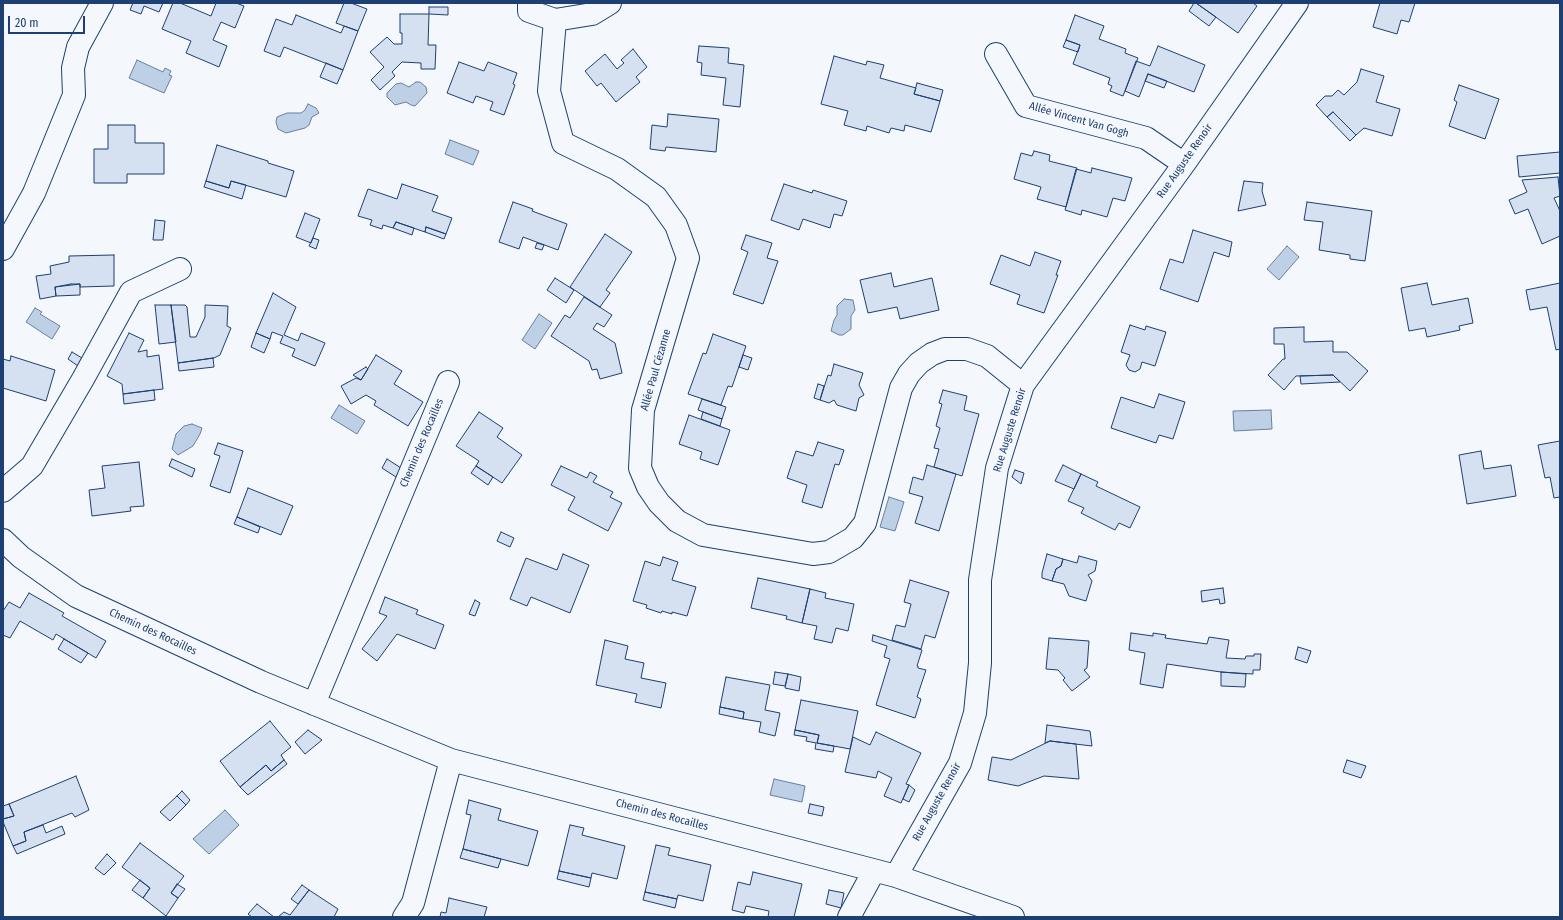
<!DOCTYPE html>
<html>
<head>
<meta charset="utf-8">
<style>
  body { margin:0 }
  #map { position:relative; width:1563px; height:920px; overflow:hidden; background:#f4f7fb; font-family:"Fira Sans Condensed",sans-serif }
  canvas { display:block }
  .frame { position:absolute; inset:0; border:4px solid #1d3f73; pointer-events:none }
  .scale { position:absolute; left:8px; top:16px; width:77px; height:18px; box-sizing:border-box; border:2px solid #1d3f73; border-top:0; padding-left:5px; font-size:12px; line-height:14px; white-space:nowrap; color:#1d3f73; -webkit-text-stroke:3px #f4f7fb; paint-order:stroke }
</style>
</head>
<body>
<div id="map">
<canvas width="1563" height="920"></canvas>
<div class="frame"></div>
<div class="scale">20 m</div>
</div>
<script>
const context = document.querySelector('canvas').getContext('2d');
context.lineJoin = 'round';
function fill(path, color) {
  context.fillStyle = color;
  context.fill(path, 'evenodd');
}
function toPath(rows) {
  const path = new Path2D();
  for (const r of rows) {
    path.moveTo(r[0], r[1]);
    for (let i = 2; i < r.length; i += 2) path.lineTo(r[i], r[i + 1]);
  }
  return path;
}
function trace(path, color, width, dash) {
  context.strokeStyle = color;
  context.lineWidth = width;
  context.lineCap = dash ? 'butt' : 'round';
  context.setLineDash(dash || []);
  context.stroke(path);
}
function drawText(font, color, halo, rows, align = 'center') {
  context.font = font + ' "Fira Sans Condensed",sans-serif';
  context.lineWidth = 3;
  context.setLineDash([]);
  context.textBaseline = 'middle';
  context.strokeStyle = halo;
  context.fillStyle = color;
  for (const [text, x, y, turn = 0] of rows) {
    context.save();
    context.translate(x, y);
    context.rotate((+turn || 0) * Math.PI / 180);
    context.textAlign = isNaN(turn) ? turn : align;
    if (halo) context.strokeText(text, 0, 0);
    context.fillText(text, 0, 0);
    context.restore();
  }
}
const water = toPath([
  [137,60,163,72,165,68,171,71,169,75,172,76,164,93,129,78,137,60],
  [416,82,420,82,426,87,427,93,415,106,411,105,406,102,395,105,387,97,387,93,396,84,401,83,409,87,416,82],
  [308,104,316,108,319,113,312,117,309,125,305,128,286,133,278,129,276,122,277,117,287,113,301,113,305,110,308,104],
  [450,140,479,151,473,165,445,154,450,140],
  [1287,246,1299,257,1279,280,1267,269,1287,246],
  [844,299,853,300,855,310,851,316,851,329,843,335,839,335,831,331,834,320,837,315,837,306,844,299],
  [35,308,42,312,40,314,60,326,52,339,26,322,35,308],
  [539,314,552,323,535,349,522,340,539,314],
  [339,405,365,421,357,434,331,418,339,405],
  [1271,410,1272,429,1234,431,1233,411,1271,410],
  [192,424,202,428,200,434,193,446,178,455,172,449,176,434,184,426,192,424],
  [889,497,904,502,895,531,880,527,889,497],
  [774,779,805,786,802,802,770,795,774,779],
  [225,810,239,825,209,854,193,839,225,810]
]);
fill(water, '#bed0e5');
trace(water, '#687fa3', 1);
const building = toPath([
  [133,3,163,3,159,12,144,6,141,14,130,10,133,3],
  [173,3,180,3,211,16,216,3,236,3,244,6,235,28,221,22,213,40,227,46,219,67,186,53,191,41,162,29,173,3],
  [344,3,351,3,367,9,358,31,336,23,344,3],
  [1194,3,1196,3,1216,17,1209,26,1189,11,1194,3],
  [1196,3,1253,3,1257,6,1238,33,1196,3],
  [1380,3,1415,3,1409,22,1401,20,1397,34,1373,27,1380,3],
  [429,7,448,7,448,15,429,14,429,7],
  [400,14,429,14,428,45,436,45,435,69,421,69,421,63,402,62,392,72,395,76,380,90,371,80,384,67,370,52,387,37,394,44,402,44,402,33,400,33,400,14],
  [296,15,341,33,344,26,358,31,343,70,284,47,280,57,264,51,276,19,292,25,296,15],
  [1075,15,1104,26,1099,39,1126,49,1125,53,1138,58,1123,96,1110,91,1112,86,1108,84,1110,78,1073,64,1080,45,1066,40,1075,15],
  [1066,40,1080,45,1078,52,1063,47,1066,40],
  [699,46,729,48,728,63,744,65,740,107,723,105,726,78,701,75,702,63,697,62,699,46],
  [1158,46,1205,65,1194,92,1148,74,1139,97,1125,91,1136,61,1150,66,1158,46],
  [633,49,647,67,636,77,640,82,616,102,601,83,597,86,585,71,605,54,617,69,624,63,621,60,633,49],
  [834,56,866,65,867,61,884,65,880,78,916,88,914,94,940,101,931,132,905,125,904,131,891,128,889,133,867,126,866,131,844,125,848,111,821,104,834,56],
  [459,62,484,71,488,62,517,73,513,84,515,85,504,115,490,110,493,102,476,96,473,103,447,93,459,62],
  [326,63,343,70,337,84,320,77,326,63],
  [1361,69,1384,76,1376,102,1400,109,1392,136,1364,128,1356,135,1333,112,1327,117,1316,105,1325,96,1332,96,1338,90,1344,95,1357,82,1361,69],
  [1148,74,1167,81,1164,88,1145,81,1148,74],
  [917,83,943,90,940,101,914,94,917,83],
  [1459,85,1499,99,1485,139,1449,126,1457,102,1454,100,1459,85],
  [1333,112,1356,135,1350,141,1327,117,1333,112],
  [668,114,719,119,716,152,666,147,665,151,650,149,652,125,667,127,668,114],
  [108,125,135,125,135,143,164,143,164,174,127,174,127,183,94,183,94,149,108,149,108,125],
  [217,145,268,161,268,163,294,171,286,197,231,181,229,188,206,181,217,145],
  [1034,151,1050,155,1049,161,1077,168,1066,207,1037,199,1041,187,1014,179,1021,153,1032,156,1034,151],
  [1560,152,1560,173,1519,177,1517,156,1560,152],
  [1092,168,1132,178,1125,201,1113,198,1107,217,1082,210,1081,215,1065,210,1076,169,1091,173,1092,168],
  [1558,177,1560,196,1554,198,1560,211,1560,236,1542,244,1528,209,1515,214,1509,200,1527,192,1522,180,1558,177],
  [206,181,229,188,231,181,246,185,242,199,204,187,206,181],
  [1244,181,1263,183,1262,191,1266,205,1238,211,1244,181],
  [402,184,438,196,432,211,452,218,446,234,426,227,425,232,396,222,393,228,383,225,382,229,370,225,372,220,358,216,368,189,397,199,402,184],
  [784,184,812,193,813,190,847,201,842,216,834,214,830,228,803,219,799,230,771,220,784,184],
  [513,202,533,209,532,211,567,224,558,250,523,237,519,249,499,242,513,202],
  [1307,202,1372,211,1365,261,1350,259,1350,255,1319,250,1323,222,1304,220,1307,202],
  [305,213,320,219,311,243,296,237,305,213],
  [155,220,165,221,163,240,153,240,155,220],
  [396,222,414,228,412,235,393,228,396,222],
  [426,227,446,234,444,239,425,232,426,227],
  [1193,230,1232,242,1229,257,1214,252,1198,302,1160,289,1170,259,1183,263,1193,230],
  [605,234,632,252,606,290,610,293,600,307,570,287,605,234],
  [746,235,772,243,767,258,778,261,763,304,733,294,748,252,741,249,746,235],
  [313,238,319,240,316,249,309,246,313,238],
  [537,243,544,245,542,250,535,248,537,243],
  [1035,252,1061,261,1056,275,1058,275,1044,313,1017,304,1020,295,990,284,1001,255,1030,266,1035,252],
  [114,255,114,286,80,287,80,284,55,287,56,296,40,299,36,276,51,274,50,266,69,262,69,256,114,255],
  [891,273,894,287,932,278,939,310,900,319,897,307,868,313,860,280,891,273],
  [555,278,574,290,566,303,547,290,555,278],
  [1427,283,1432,305,1468,298,1473,323,1459,326,1460,330,1427,337,1425,328,1409,331,1401,288,1427,283],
  [1560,283,1560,349,1556,350,1547,307,1530,310,1526,290,1560,283],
  [71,284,80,284,80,295,56,296,55,287,71,284],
  [273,293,296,307,284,335,298,341,301,333,325,343,315,366,292,356,295,349,280,343,283,336,272,332,270,339,256,333,273,293],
  [584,297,612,315,604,327,597,323,593,329,615,343,622,373,600,379,597,369,592,370,589,361,551,336,565,315,570,318,584,297],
  [155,305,171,305,176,342,159,344,155,305],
  [171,305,185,305,187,307,190,337,196,337,205,317,205,305,228,306,227,326,231,328,220,355,214,358,178,363,171,305],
  [1130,325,1145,330,1146,326,1166,332,1155,366,1142,362,1140,369,1135,372,1129,370,1126,365,1130,355,1121,352,1130,325],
  [1304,327,1304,342,1333,341,1333,352,1347,352,1368,371,1350,391,1333,375,1296,376,1284,390,1268,375,1283,359,1285,359,1284,344,1274,344,1274,328,1304,327],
  [129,333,144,340,138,352,147,350,147,357,159,355,163,389,123,394,122,384,107,376,129,333],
  [256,333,270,339,264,353,251,347,256,333],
  [713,334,746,346,732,387,728,386,721,405,688,394,703,353,706,354,713,334],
  [72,352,82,358,78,366,68,359,72,352],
  [376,355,402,371,394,384,423,402,408,426,374,405,376,401,366,395,351,404,341,386,356,378,361,380,376,355],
  [743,355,752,358,748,370,739,367,743,355],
  [11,356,55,370,46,401,3,388,3,359,10,361,11,356],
  [213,358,214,367,179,371,178,363,213,358],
  [834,364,863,373,859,385,864,395,859,398,856,411,837,405,834,400,829,403,820,400,828,375,831,376,834,364],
  [366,367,368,369,361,380,353,375,366,367],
  [1333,375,1340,382,1301,384,1300,376,1333,375],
  [818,384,824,386,820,400,814,398,818,384],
  [154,390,155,400,124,404,123,394,154,390],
  [943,390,967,396,964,410,979,414,962,476,934,467,939,449,934,448,940,428,936,426,942,404,939,403,943,390],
  [1159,394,1185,402,1173,439,1159,435,1156,443,1111,428,1121,397,1154,408,1159,394],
  [702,399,726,407,722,419,698,410,702,399],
  [479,412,503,428,497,437,522,455,502,483,476,466,479,461,456,446,479,412],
  [703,412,722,419,720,426,701,419,703,412],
  [689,415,730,430,718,465,700,459,702,452,679,444,689,415],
  [1560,441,1560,497,1554,498,1550,477,1545,478,1538,445,1560,441],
  [818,442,844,450,839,465,835,464,822,508,802,502,807,485,787,478,796,451,813,456,818,442],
  [218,443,243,451,230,493,210,486,220,456,214,454,218,443],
  [1481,451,1484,469,1511,465,1516,496,1467,504,1459,455,1481,451],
  [172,459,195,469,192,477,169,466,172,459],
  [387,459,401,468,396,477,382,468,387,459],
  [139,462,144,506,130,507,131,511,92,516,89,490,105,488,102,466,139,462],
  [927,465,956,474,939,531,915,523,923,497,909,493,913,477,923,480,927,465],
  [1063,465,1081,474,1074,489,1055,481,1063,465],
  [476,466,493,477,488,485,471,473,476,466],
  [561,466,587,478,590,472,597,476,593,482,613,492,610,497,622,503,608,531,568,510,575,497,551,485,561,466],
  [1015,470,1024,473,1021,484,1012,477,1015,470],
  [1081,474,1098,482,1096,486,1140,507,1130,528,1119,523,1115,530,1081,513,1084,508,1068,501,1081,474],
  [248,488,293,506,281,535,237,517,248,488],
  [237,517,260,527,258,533,234,524,237,517],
  [501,532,514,538,510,547,497,541,501,532],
  [563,554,589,565,570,613,531,597,527,606,510,599,526,558,557,570,563,554],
  [1047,554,1063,559,1061,566,1056,569,1052,581,1042,578,1042,573,1047,554],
  [1079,556,1097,561,1095,571,1088,575,1092,581,1086,601,1069,596,1064,584,1052,581,1056,569,1061,566,1063,559,1077,563,1079,556],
  [663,557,678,562,672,580,696,587,687,616,672,612,672,614,662,611,661,613,646,608,647,605,633,601,645,561,660,566,663,557],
  [758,578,810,589,802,623,786,619,787,616,751,608,758,578],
  [910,580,949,592,935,638,925,635,921,649,892,640,896,625,905,627,911,604,904,602,910,580],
  [1223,588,1225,603,1220,604,1219,599,1202,602,1201,591,1223,588],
  [810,589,826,593,825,598,854,604,848,631,836,628,832,643,814,639,817,626,802,623,810,589],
  [29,593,64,613,62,616,106,641,96,658,56,634,53,640,20,621,10,638,3,635,3,611,9,602,20,608,29,593],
  [385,597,418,610,416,614,444,625,435,649,397,634,377,661,362,649,387,616,379,613,385,597],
  [475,600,480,603,475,616,469,614,475,600],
  [1131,633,1153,636,1153,633,1166,635,1165,638,1207,644,1209,637,1229,640,1226,658,1245,659,1246,656,1254,656,1254,654,1261,654,1260,670,1253,670,1253,674,1221,672,1167,664,1163,688,1140,684,1145,653,1129,650,1131,633],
  [873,635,922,650,917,666,918,666,918,668,926,670,917,697,921,699,915,718,876,705,890,659,884,657,887,646,872,641,873,635],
  [1049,638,1089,641,1087,668,1084,670,1090,677,1072,691,1063,680,1065,678,1058,670,1046,669,1049,638],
  [64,639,88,653,81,663,58,649,64,639],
  [605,640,628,646,625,659,644,663,641,678,666,683,661,708,635,702,637,694,596,685,605,640],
  [1298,647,1311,651,1307,663,1295,659,1298,647],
  [775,672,788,674,785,686,773,684,775,672],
  [1221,672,1246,674,1245,687,1221,686,1221,672],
  [788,674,801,677,799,691,785,688,788,674],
  [726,677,770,685,765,710,780,713,775,736,759,732,761,722,743,719,744,712,720,707,726,677],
  [801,700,858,711,850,749,817,743,819,735,795,730,801,700],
  [720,707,744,712,743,719,719,714,720,707],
  [270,721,291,747,281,755,284,760,271,771,266,765,240,787,220,761,270,721],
  [1047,725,1090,731,1092,746,1050,741,1045,743,1047,725],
  [308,730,322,740,305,754,295,742,308,730],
  [795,730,819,735,817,743,834,746,833,752,815,749,816,743,806,741,807,737,794,735,795,730],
  [876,732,921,753,906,784,909,785,901,803,884,796,892,778,878,771,876,778,845,772,853,737,870,745,876,732],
  [1050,741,1076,744,1079,779,1044,776,1018,786,988,780,992,757,1011,760,1050,741],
  [284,760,287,764,248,795,240,787,266,765,271,771,284,760],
  [1347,760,1366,766,1361,778,1343,772,1347,760],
  [76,776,89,810,75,817,72,813,24,832,26,841,13,846,3,822,3,819,14,816,9,804,76,776],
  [909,785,915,790,909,802,903,799,909,785],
  [182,791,190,800,186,805,177,796,182,791],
  [177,796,186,805,170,821,160,812,177,796],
  [469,800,501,809,498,820,538,831,528,866,463,849,471,815,466,814,469,800],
  [9,804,14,816,3,819,3,806,9,804],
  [810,804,824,807,822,816,808,813,810,804],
  [43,825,46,833,62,826,65,834,17,854,13,846,26,841,24,832,43,825],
  [570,825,584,828,582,835,625,846,617,879,592,873,591,878,559,871,570,825],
  [140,843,184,876,171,893,178,898,166,916,143,898,150,888,122,867,140,843],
  [656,845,670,848,668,855,711,865,703,901,678,895,677,899,645,892,656,845],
  [463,849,501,859,498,868,460,858,463,849],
  [107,854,116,863,104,875,95,868,107,854],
  [559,871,591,878,589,887,557,879,559,871],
  [753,872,802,884,794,917,768,917,769,911,746,906,744,913,732,910,738,882,750,885,753,872],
  [140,880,150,888,143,898,132,890,140,880],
  [177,884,185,889,178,898,171,893,177,884],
  [302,885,309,890,298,904,291,899,302,885],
  [309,890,338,909,334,917,278,917,284,912,290,915,309,890],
  [829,890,844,893,841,908,826,904,829,890],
  [645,892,677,899,675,908,643,900,645,892],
  [449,898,487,907,484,917,440,917,441,912,446,913,449,898],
  [257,904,274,917,252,917,248,914,257,904]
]);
fill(building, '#d5e0f0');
trace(building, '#1d3f73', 1);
const minor = toPath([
  [529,3,529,11,555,20,592,14,610,3],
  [555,20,549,91,563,143,617,169,656,197,676,225,688,258,643,410,640,468,648,487,659,503,677,521,703,535,813,554,829,552,853,538,865,523,901,388,909,374,919,363,932,354,945,349,967,349,987,356,1023,385],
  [996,54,1026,106,1146,138,1184,164],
  [3,249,34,193,74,95,73,68,78,47,102,3],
  [3,491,32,466,83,379,131,292,180,269],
  [3,540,21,557,76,596,261,682,451,760,896,876,1013,917],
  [314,704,448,382],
  [896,876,960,763,975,713,980,663,980,580,997,468,1023,385,1184,164,1297,3],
  [404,917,413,903,451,760],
  [849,917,874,871]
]);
trace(minor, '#1d3f73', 24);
trace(minor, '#f4f7fb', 22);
drawText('11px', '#1d3f73', '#f4f7fb', [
  ["Allée Vincent Van Gogh",1079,120,16],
  ["Rue Auguste Renoir",1185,161,-55],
  ["Allée Paul Cézanne",656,370,-74],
  ["Rue Auguste Renoir",1010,430,-73],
  ["Chemin des Rocailles",422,443,-67],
  ["Chemin des Rocailles",153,632,25],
  ["Rue Auguste Renoir",937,802,-61],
  ["Chemin des Rocailles",662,815,15]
]);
</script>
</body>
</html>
